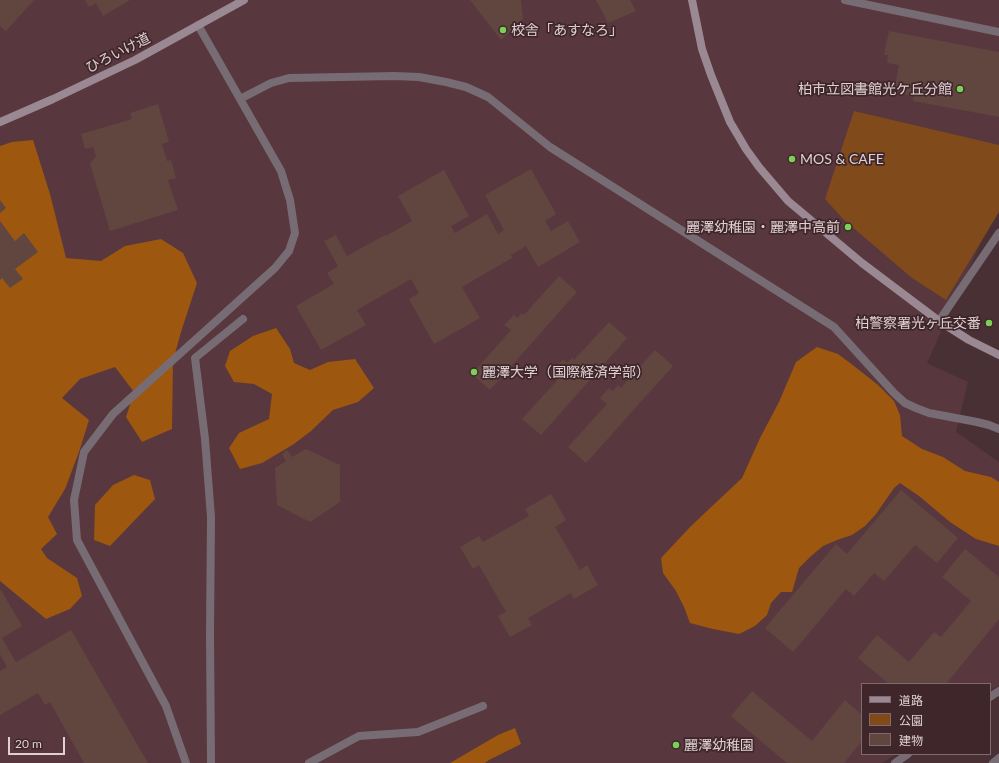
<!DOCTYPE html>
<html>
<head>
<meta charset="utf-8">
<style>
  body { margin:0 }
  #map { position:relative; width:999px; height:763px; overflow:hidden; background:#493035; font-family:Lato,"Noto Sans JP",sans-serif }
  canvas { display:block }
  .legend { position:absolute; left:861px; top:683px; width:130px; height:72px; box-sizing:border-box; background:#3e262b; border:1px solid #7f6a6e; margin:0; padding:5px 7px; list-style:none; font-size:12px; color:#e0d0d2 }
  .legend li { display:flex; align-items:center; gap:8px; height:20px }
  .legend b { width:20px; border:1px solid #7f6a6e }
  .scale { position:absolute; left:8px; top:737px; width:57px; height:18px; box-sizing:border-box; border:2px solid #e0d0d2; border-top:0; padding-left:5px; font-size:12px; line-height:14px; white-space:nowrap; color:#e0d0d2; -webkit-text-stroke:3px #3e262b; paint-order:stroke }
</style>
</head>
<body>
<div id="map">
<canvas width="999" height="763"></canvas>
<ul class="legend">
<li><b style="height:5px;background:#9a8993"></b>道路</li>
<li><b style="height:11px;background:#804a1a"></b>公園</li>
<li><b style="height:11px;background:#614640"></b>建物</li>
</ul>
<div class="scale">20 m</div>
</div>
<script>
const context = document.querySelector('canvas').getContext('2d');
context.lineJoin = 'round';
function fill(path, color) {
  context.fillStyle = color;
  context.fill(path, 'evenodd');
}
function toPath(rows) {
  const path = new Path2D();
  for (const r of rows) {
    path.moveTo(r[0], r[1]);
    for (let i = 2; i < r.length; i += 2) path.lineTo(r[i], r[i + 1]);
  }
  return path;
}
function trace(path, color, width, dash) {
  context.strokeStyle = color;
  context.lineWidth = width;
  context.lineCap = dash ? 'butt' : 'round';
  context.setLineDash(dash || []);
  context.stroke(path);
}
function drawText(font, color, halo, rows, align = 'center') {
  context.font = font + ' Lato,"Noto Sans JP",sans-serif';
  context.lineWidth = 3.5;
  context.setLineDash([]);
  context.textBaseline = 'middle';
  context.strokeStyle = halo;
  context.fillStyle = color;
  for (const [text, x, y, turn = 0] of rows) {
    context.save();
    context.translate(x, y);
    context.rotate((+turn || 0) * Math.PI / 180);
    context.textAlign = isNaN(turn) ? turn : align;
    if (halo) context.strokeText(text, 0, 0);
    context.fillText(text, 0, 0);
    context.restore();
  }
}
fill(toPath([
  [0,0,999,0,999,202,927,363,968,382,956,432,999,462,999,685,990,691,990,684,862,684,862,754,896,754,882,763,0,763]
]), '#58373e');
fill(toPath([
  [854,111,999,145,999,212,946,300,912,278,843,219,825,199]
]), '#804a1a');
fill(toPath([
  [33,140,50,194,66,258,101,261,125,246,161,239,183,253,197,283,181,332,173,361,172,429,142,442,126,417,134,392,115,367,80,379,62,398,89,420,79,452,65,489,48,517,57,534,41,549,47,558,77,578,82,596,70,609,46,619,0,581,0,146,12,142],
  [276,328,290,349,294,363,310,370,328,362,355,359,374,388,358,402,333,410,311,431,294,444,262,463,240,469,229,448,239,433,269,419,272,394,254,384,234,382,225,366,230,351,253,336],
  [817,347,838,354,854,366,878,385,894,401,900,415,902,436,922,449,943,457,965,471,991,477,999,482,999,546,976,539,950,522,919,496,900,483,894,488,876,514,865,526,852,535,837,540,823,546,810,557,799,568,792,592,781,592,771,603,767,615,755,626,739,634,713,629,690,623,684,607,676,591,663,573,661,558,691,526,742,478,760,438,779,402,796,362],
  [134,475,150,480,155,499,110,546,94,540,95,505,113,485],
  [515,728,521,744,489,760,485,763,450,763,498,735]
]), '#9d570f');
fill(toPath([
  [0,0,34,0,6,31,0,26],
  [85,0,130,0,103,16,96,3,89,7],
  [470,0,521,0,523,19,501,40],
  [596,0,630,0,636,11,608,23],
  [889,31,999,52,999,117,913,101,914,96,894,92,899,65,887,63,888,55,884,55],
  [158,104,169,142,162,144,167,161,171,160,176,178,168,180,178,210,110,231,90,164,96,156,93,147,85,149,81,134,132,119,130,113],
  [531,169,556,214,545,221,551,231,568,221,580,242,538,267,526,246,511,255,512,258,462,287,480,318,434,344,409,299,419,293,411,279,357,310,366,325,321,350,296,306,334,284,327,273,338,266,324,241,336,235,347,256,385,235,386,236,412,221,398,196,444,170,469,216,451,226,455,233,487,214,498,234,504,230,485,195],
  [0,200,6,208,0,213],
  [0,221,15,241,24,233,38,252,15,269,23,279,10,288,2,278,0,280],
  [559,276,577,292,490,390,472,374,511,330,504,325,514,315,517,318,522,313,524,315],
  [609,322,627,338,541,435,522,419,561,376,554,369,563,359,567,363,572,358,574,360],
  [655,350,673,366,586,463,568,447,607,404,600,398,609,388,613,391,618,385,621,388],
  [306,449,340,465,340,502,310,522,277,505,275,468,286,461,282,454,287,450,292,457],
  [901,490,958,538,937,563,915,545,884,581,874,573,854,596,846,589,793,652,765,628,836,544,847,554],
  [551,494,566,520,555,527,580,570,587,565,598,585,574,599,571,593,528,618,532,625,510,637,498,616,506,612,479,565,473,569,460,547,479,536,483,542,529,516,525,509],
  [965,549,999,577,999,619,946,684,889,684,858,658,877,635,909,662,934,632,941,637,971,601,942,577],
  [1,590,22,626,2,638,16,662,71,630,148,763,84,763,50,702,45,705,38,693,0,715,0,671,7,667,0,654,0,591],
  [752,691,812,741,845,700,862,715,862,741,844,763,787,763,731,716]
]), '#614640');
trace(toPath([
  [240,99,271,83,289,78,394,76,419,77,446,82,466,87,488,97,550,147,834,327,894,393,905,403,916,408,929,413,977,422,989,425,999,429],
  [990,697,999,691],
  [186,763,166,706,77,540,74,500,84,452,113,414,275,268,289,251,295,233,290,200,281,171,198,25],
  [211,763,210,633,211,517,205,439,195,358,243,319],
  [309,763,359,736,418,732,483,706],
  [895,763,908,754]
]), '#776c73', 8);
trace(toPath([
  [845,0,999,32],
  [939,321,999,233],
  [993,763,999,758]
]), '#776c73', 8);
trace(toPath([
  [692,0,702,49,711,75,730,122,746,149,759,167,788,201,862,263,939,321,969,340,999,355],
  [0,122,53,99,135,60,244,0]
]), '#9a8993', 8);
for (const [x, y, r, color] of [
  [503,30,4,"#7bd156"],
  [960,89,4,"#7bd156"],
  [792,159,4,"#7bd156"],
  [848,227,4,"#7bd156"],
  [989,323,4,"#7bd156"],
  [474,372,4,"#7bd156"],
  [676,745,4,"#7bd156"]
]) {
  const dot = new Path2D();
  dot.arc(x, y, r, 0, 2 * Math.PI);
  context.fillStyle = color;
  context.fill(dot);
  trace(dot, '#3e262b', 1.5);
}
drawText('14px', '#e0d0d2', '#3e262b', [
  ["校舎「あすなろ」",511,30],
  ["柏市立図書館光ケ丘分館",952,89,"right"],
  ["MOS & CAFE",800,159],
  ["麗澤幼稚園・麗澤中高前",840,227,"right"],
  ["柏警察署光ヶ丘交番",981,323,"right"],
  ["麗澤大学（国際経済学部）",482,372],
  ["麗澤幼稚園",684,745]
], 'left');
drawText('14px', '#e0d0d2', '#3e262b', [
  ["ひろいけ道",118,53,-27]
]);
</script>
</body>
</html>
